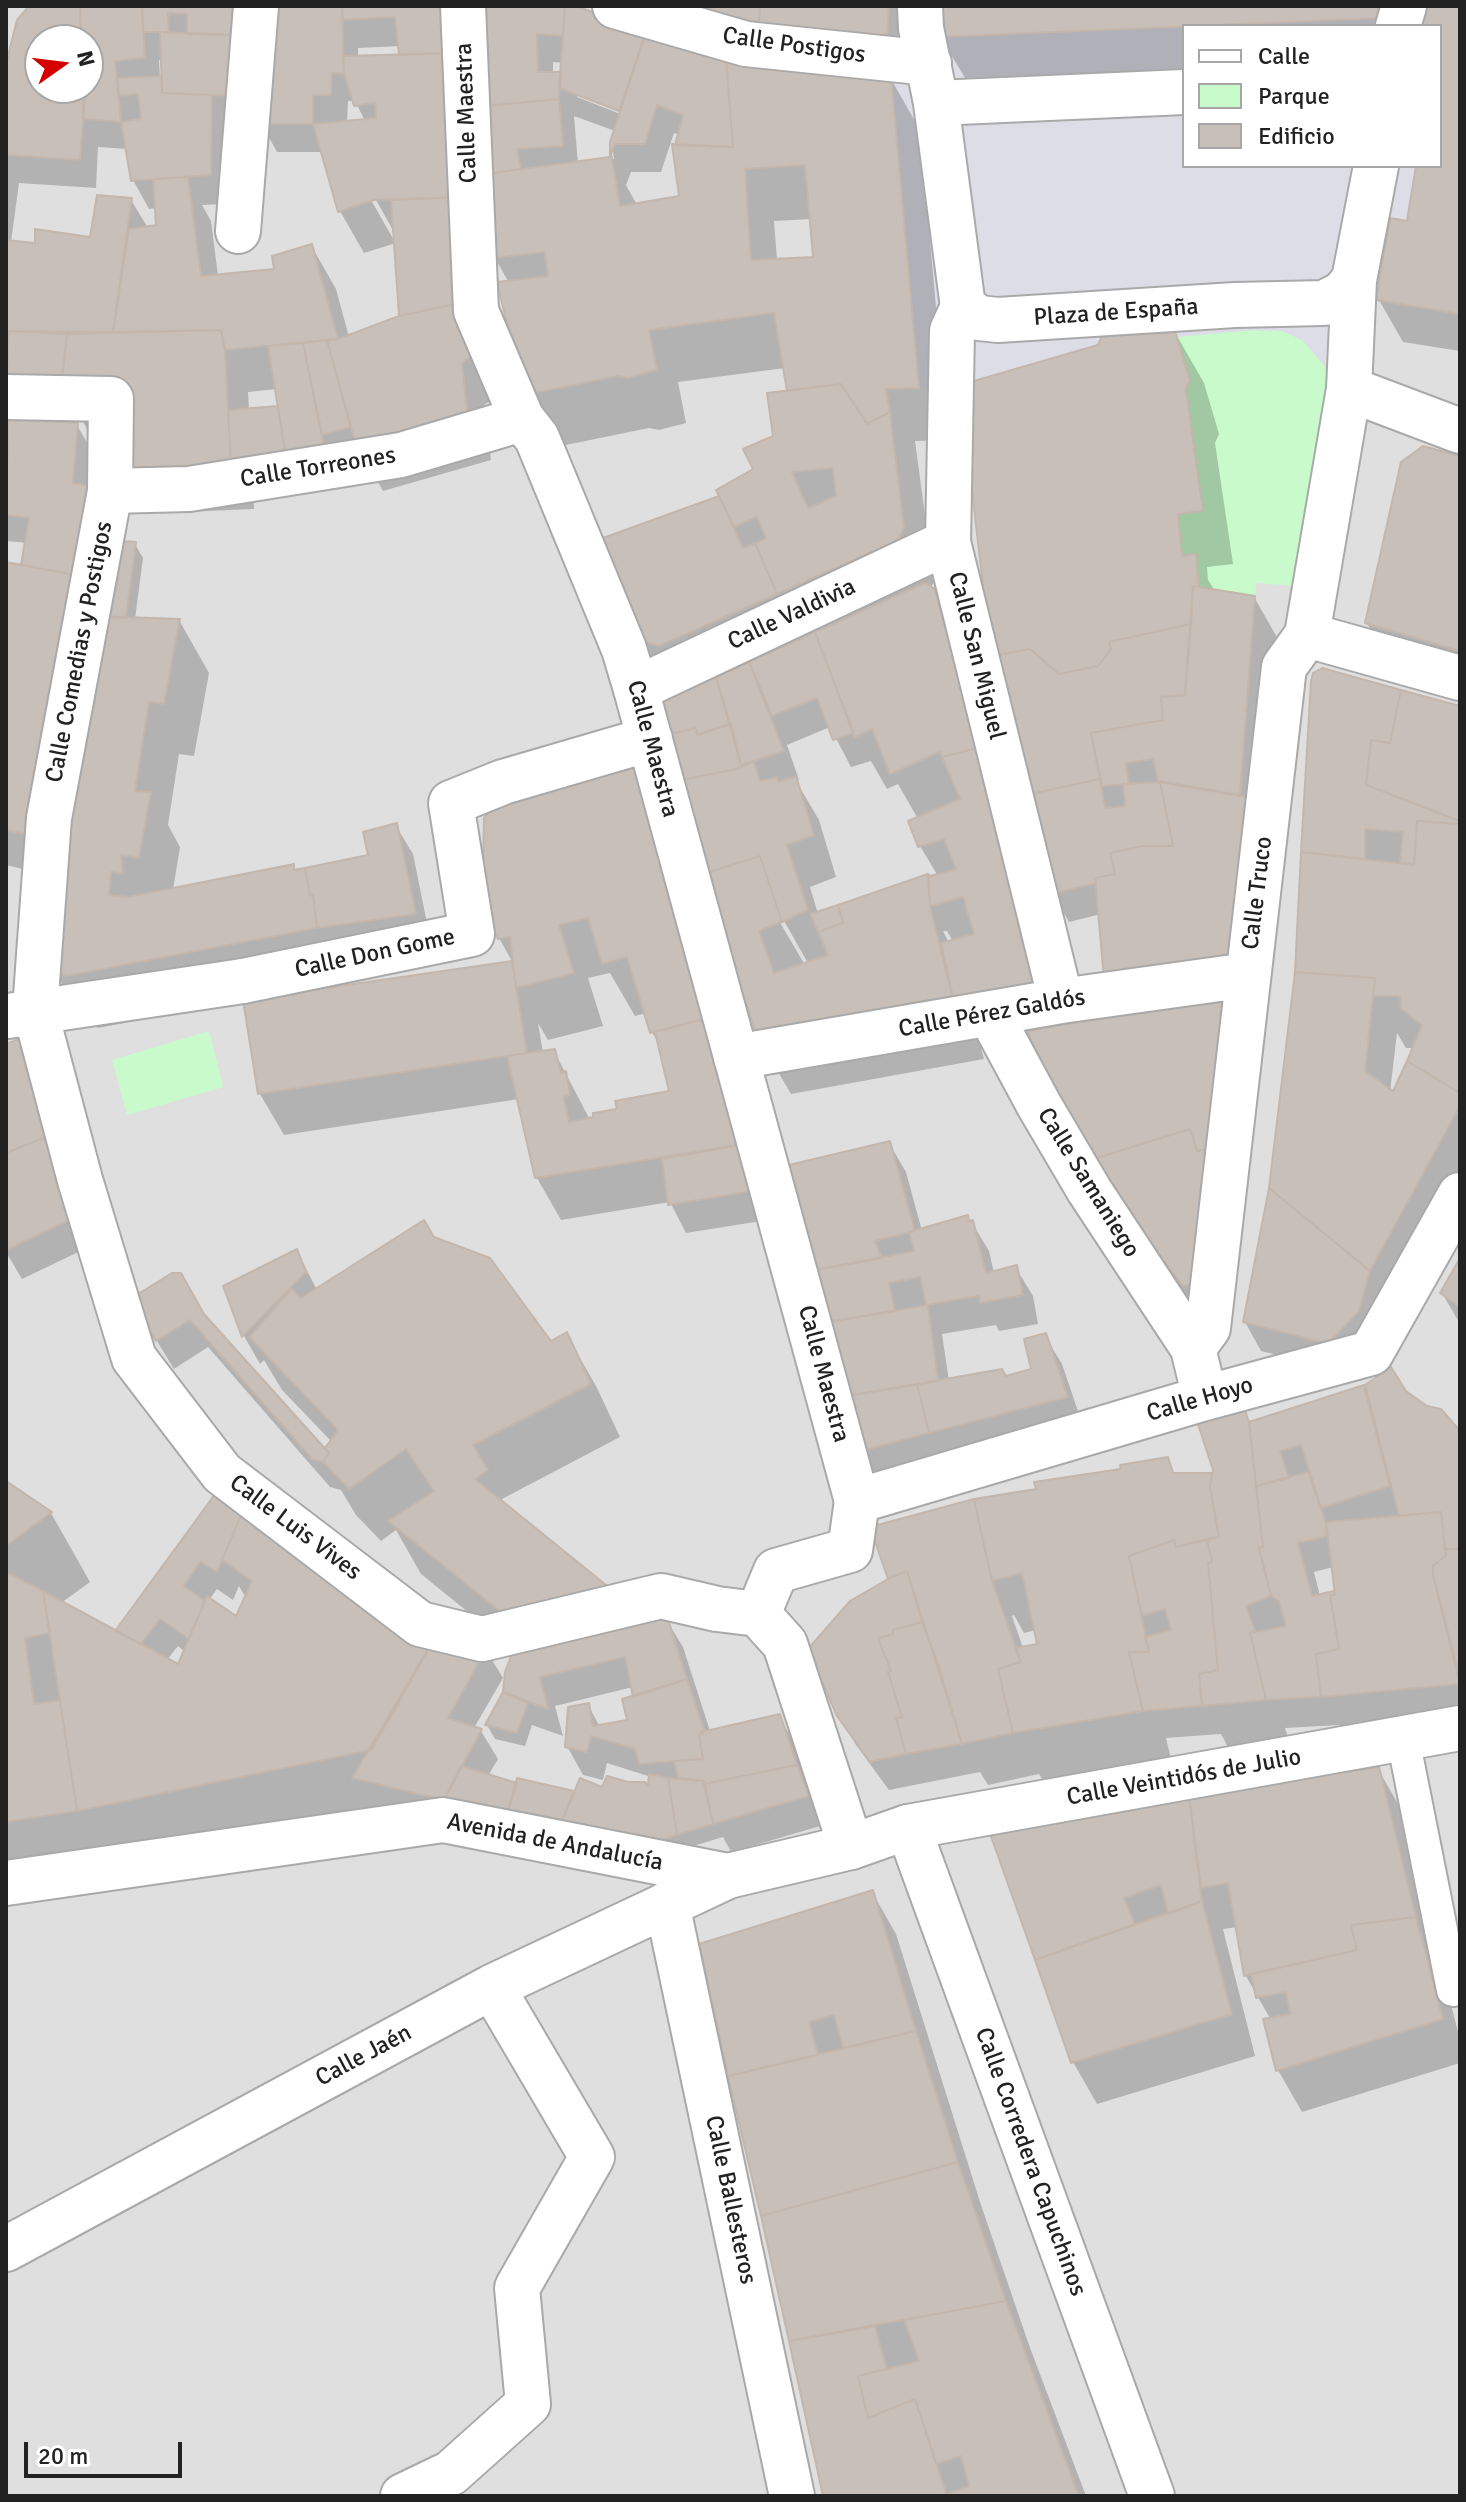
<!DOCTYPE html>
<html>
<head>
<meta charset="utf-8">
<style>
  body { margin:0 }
  #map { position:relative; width:1466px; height:2502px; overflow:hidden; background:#f2efe9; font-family:Signika,sans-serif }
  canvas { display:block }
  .frame { position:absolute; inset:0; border:8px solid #222; pointer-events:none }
  .legend { position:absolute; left:1182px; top:24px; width:260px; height:144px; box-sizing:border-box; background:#fff; border:2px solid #a7a7a7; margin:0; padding:10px 14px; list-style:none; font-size:24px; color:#222 }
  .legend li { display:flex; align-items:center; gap:16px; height:40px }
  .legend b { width:40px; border:2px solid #a7a7a7 }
  .north { position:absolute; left:24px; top:24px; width:80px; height:80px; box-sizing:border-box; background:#fff; border:2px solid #a7a7a7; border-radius:50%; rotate:76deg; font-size:22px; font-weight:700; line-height:32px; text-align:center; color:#222 }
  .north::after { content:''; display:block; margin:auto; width:28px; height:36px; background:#d40000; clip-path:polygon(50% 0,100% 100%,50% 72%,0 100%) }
  .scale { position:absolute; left:24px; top:2442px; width:158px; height:36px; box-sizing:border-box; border:4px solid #222; border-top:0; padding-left:10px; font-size:24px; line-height:28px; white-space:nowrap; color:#222; -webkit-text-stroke:6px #fff; paint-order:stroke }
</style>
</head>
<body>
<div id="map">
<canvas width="1466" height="2502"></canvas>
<div class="frame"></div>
<ul class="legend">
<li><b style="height:10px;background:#fff"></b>Calle</li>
<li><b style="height:22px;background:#c8facc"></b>Parque</li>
<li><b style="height:22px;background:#c7bfb8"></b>Edificio</li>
</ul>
<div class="north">N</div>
<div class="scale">20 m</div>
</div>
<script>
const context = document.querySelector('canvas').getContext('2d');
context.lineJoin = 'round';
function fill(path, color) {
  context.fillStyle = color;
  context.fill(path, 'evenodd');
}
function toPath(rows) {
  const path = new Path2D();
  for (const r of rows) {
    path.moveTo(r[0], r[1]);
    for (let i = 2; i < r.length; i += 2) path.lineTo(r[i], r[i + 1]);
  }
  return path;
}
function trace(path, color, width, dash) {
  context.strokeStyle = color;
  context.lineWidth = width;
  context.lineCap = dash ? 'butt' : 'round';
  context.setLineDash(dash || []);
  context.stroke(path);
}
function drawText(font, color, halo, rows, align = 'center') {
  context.font = font + ' Signika,sans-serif';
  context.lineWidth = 6;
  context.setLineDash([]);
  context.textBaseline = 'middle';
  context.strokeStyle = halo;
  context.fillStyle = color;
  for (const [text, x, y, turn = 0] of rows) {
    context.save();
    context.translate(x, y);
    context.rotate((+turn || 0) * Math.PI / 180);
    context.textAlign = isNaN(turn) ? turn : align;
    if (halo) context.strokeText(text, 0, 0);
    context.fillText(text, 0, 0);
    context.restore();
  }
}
fill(toPath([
  [6,6,1460,6,1460,2496,6,2496],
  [1184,26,1440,26,1440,166,1184,166],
  [40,40,88,40,88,88,40,88]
]), '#e0dfdf');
fill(toPath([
  [1252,330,1282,331,1302,340,1324,365,1330,387,1298,586,1256,583,1255,596,1199,587,1196,555,1182,556,1178,514,1203,510,1176,337],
  [209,1031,223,1087,127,1115,112,1060]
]), '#c8facc');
fill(toPath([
  [1381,18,1386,26,1189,26],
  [1184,26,1184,166,1416,166,1407,221,1390,218,1376,300,1324,365,1302,340,1282,331,1252,330,1176,337,1159,320,1101,338,1098,345,960,385,919,388,891,75,957,79,938,37]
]), '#dddde8');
fill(toPath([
  [31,6,250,6,226,204,202,205,211,221,218,276,277,271,312,247,336,289,349,337,401,317,396,243,364,253,340,211,323,152,277,152,261,123,268,6,460,6,501,394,484,405,491,460,383,491,359,449,253,480,254,509,137,514,113,472,116,430,87,429,80,416,26,415,25,423,77,425,93,453,91,606,135,544,143,558,135,619,179,620,209,673,194,756,179,754,168,825,180,847,173,890,293,866,296,871,370,856,396,826,413,854,431,943,299,990,300,994,513,963,499,938,644,763,780,1218,686,1233,670,1202,561,1220,537,1178,519,1099,284,1135,260,1094,246,1000,98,1028,80,1014,49,961,61,878,6,865,6,564,23,567,27,543,6,541,6,72],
  [40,40,88,40,87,99,60,97,61,88,40,88],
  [400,46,401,57,358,58,358,48],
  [159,60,163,60,164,78,160,78],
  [348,101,355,101,365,121,347,123],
  [98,147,127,149,133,180,149,209,157,208,159,227,148,228,131,200,92,239,37,245,11,242,19,183,96,188],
  [371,191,395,234,395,242,367,193],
  [277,389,280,408,249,410,248,392],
  [610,973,635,1016,646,1013,652,1032,660,1046,672,1092,590,1120,554,1051,543,1053,538,1023,548,1040,603,1026,588,978],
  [482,6,574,6,725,60,657,25,589,6,914,6,891,79,920,130,948,440,915,441,934,582,930,589,964,645,1064,1027,1128,1016,1101,914,1069,922,1053,894,1173,329,1204,383,1219,434,1215,443,1233,564,1207,567,1208,580,1215,591,1254,597,1278,639,1201,1314,1114,1202,1032,1038,981,1048,984,1059,791,1094,760,1041,662,738,673,698,638,638,728,510,775,438,789,393,785,368,678,382,686,423,659,430,649,428,556,447,526,394,509,283,495,258],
  [553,62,564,63,563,74,553,74],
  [577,93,629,113,628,117,577,97],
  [574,116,615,131,612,143,614,159,578,164],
  [674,133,680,135,677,146,681,198,637,205,626,185,631,172,661,172],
  [812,219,815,258,777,260,774,221],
  [830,727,851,767,871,761,887,789,898,784,918,819,920,846,938,876,818,914,810,887,836,877,819,820,796,781,799,780,787,745],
  [779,912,809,965,805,965,775,914],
  [943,931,947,931,954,943,949,943],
  [1413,6,1410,26,1184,26,1184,69,965,78,940,36],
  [1427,6,1460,6,1460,351,1403,342,1379,300,1409,223,1417,166,1440,166,1440,26,1424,26],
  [1460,458,1460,686,1391,665,1367,623],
  [1313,681,1460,707,1460,1191,1345,1372,1261,1351,1245,1322,1271,1188,1297,972],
  [1397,1033,1406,1048,1415,1048,1394,1094,1390,1092],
  [6,1047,93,1245,22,1279,6,1252],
  [889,1143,906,1172,922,1231,972,1223,989,1251,994,1273,1016,1268,1033,1296,1038,1324,999,1331,996,1325,942,1334,949,1381,1005,1379,1034,1371,1045,1336,1062,1364,1083,1426,885,1505,855,1452,843,1396],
  [433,1238,551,1343,567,1335,597,1388,620,1437,502,1499,506,1507,609,1590,666,1619,683,1647,710,1731,779,1717,796,1745,824,1825,731,1852,723,1837,690,1847,466,1816,6,1897,6,1483,51,1513,90,1582,61,1603,116,1633,218,1493,486,1650,503,1678,474,1728,481,1731,498,1759,488,1776,518,1785,575,1796,603,1790,649,1791,648,1776,607,1763,603,1780,583,1775,567,1746,588,1705,600,1727,629,1722,635,1698,633,1687,555,1706,563,1736,532,1725,525,1746,495,1739,487,1725,505,1693,507,1673,515,1650,421,1574,396,1530,381,1541,356,1515,341,1490,330,1487,208,1347,174,1369,132,1300,204,1317,331,1458,332,1442,282,1390,264,1360,260,1364,244,1336,226,1287,297,1251,317,1290],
  [239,1586,246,1598,237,1619,209,1600,217,1589,233,1600],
  [178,1646,185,1652,179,1667,167,1660],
  [1460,1262,1460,1324,1442,1293],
  [1366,1387,1404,1392,1460,1438,1460,1729,1348,1738,1340,1725,1285,1728,1289,1741,1228,1747,1221,1734,1166,1738,1172,1763,1046,1785,1039,1774,988,1785,980,1772,889,1790,856,1745,839,1715,851,1602,1038,1490,1166,1459,1175,1475,1212,1475,1214,1478,1242,1408,1251,1423],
  [1333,1567,1338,1601,1320,1596,1314,1572],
  [1014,1615,1024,1633,1036,1630,1039,1646,1023,1648,1012,1616],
  [1378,1769,1402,1811,1460,2040,1460,2063,1302,2112,1278,2070,1271,2020,1246,1976,1238,1927,1223,1929,1255,2056,1097,2104,1073,2062,989,1827],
  [872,1892,896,1934,981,2205,1029,2345,1086,2496,824,2496,701,1945]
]), '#0003');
const building = toPath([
  [29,6,80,6,81,40,40,40,40,88,41,94,85,97,80,160,6,155,6,64,17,20,29,6],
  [80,6,142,6,145,58,115,61,121,122,83,119,84,88,88,88,88,40,81,40,80,6],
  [142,6,237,6,237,35,187,34,187,14,168,13,169,32,143,32,142,6],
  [266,6,342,6,344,74,332,73,331,95,313,95,313,124,259,124,266,6],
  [342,6,449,6,452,53,399,55,395,17,343,20,342,6],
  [480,6,565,6,563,36,537,34,538,72,561,72,559,99,486,106,480,6],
  [565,6,576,6,646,32,619,111,559,88,565,6],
  [664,6,760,6,758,33,664,6],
  [760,6,889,6,887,39,758,33,760,6],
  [937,6,1383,6,1381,18,938,37,937,6],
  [1425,6,1460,6,1460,314,1376,300,1390,218,1407,221,1416,166,1440,166,1440,26,1421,26,1425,6],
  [160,32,237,35,236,96,162,93,160,32],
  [646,32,726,58,733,147,675,145,683,115,657,105,645,144,615,144,610,157,610,142,646,32],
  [452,53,459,197,374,200,338,212,313,124,376,118,375,103,354,106,344,74,343,56,452,53],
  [726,58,854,78,891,75,919,388,886,389,890,412,867,424,841,384,787,391,774,313,649,330,657,370,628,378,618,376,524,395,497,282,548,276,545,252,493,258,485,174,610,157,611,153,620,206,679,196,672,144,733,147,726,58],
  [805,165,813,257,751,260,745,169,805,165],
  [162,76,162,93,212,95,211,175,131,181,121,122,141,119,138,94,119,96,117,78,162,76],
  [559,99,563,146,517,149,521,169,488,174,486,106,559,99],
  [188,177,201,276,274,269,272,256,312,244,338,339,225,350,221,330,113,332,129,229,156,225,153,179,188,177],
  [97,195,132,198,113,332,9,331,6,351,6,240,35,243,35,229,90,237,97,195],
  [459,197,469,301,399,316,391,200,459,197],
  [469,301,479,351,462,363,468,418,357,450,327,340,338,339,399,316,469,301],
  [1159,320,1174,328,1190,380,1186,389,1203,511,1178,514,1182,556,1196,554,1199,587,1193,586,1191,624,1109,642,1111,649,1098,666,1059,674,1030,649,991,656,960,385,1098,345,1101,338,1159,320],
  [221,330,225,350,231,467,111,472,117,389,61,388,67,334,221,330],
  [9,331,67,334,61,388,6,387,9,331],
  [327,340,351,427,322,435,303,343,327,340],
  [303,343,326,457,287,464,268,346,303,343],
  [841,384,867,424,890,412,904,528,897,541,777,594,755,543,766,538,757,517,734,527,716,490,753,469,743,449,773,436,767,393,841,384],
  [833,468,836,496,808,508,792,472,833,468],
  [278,406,287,464,231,467,228,410,278,406],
  [8,419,78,423,73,483,92,486,76,575,21,565,29,518,6,515,8,419],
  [1423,446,1460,456,1460,651,1365,623,1401,462,1423,446],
  [719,496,743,548,755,543,777,594,659,646,636,639,592,542,719,496],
  [108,540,136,542,126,618,94,616,108,540],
  [6,562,76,575,34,836,6,830,6,562],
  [925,583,935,589,978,748,942,757,940,752,890,774,872,729,855,737,815,632,925,583],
  [1193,586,1255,596,1240,795,1158,781,1153,759,1126,763,1129,784,1102,786,1091,733,1163,720,1161,697,1185,695,1193,586],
  [94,616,180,619,164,704,149,702,135,791,151,792,139,858,121,855,123,874,111,872,109,895,128,897,294,864,294,870,305,868,310,896,313,894,317,928,66,976,47,961,94,616],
  [1191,624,1185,695,1161,697,1163,720,1091,733,1100,779,1026,795,991,656,1030,649,1059,674,1098,666,1111,649,1109,642,1191,624],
  [815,632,853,733,833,740,817,698,772,716,749,662,815,632],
  [749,662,784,751,741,765,716,677,749,662],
  [1322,668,1401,690,1390,743,1371,740,1366,785,1460,821,1460,824,1417,821,1414,865,1400,863,1403,832,1365,829,1365,859,1301,852,1311,681,1313,673,1322,668],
  [716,677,730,724,697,735,696,728,662,736,655,704,716,677],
  [1401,690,1460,706,1460,821,1366,785,1371,740,1390,743,1401,690],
  [731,724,741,765,737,769,672,782,660,737,696,728,697,735,731,724],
  [978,748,1043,990,955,1007,941,943,974,934,963,897,930,906,928,874,930,876,956,869,944,839,918,847,908,821,960,799,942,757,978,748],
  [645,761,715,1016,650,1033,627,957,602,964,588,918,559,925,574,973,516,988,510,937,498,939,482,906,484,818,504,795,645,761],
  [754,761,760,781,777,777,778,782,796,776,814,835,787,845,808,910,782,922,760,856,703,874,672,782,737,769,754,761],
  [1100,779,1105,808,1125,806,1123,784,1160,782,1173,846,1143,846,1110,853,1115,874,1095,878,1096,883,1051,894,1026,795,1100,779],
  [1160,782,1246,797,1232,971,1104,979,1095,878,1115,874,1110,853,1143,846,1173,846,1160,782],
  [1417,821,1460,824,1460,1093,1407,1061,1422,1025,1401,1009,1400,996,1373,996,1375,978,1295,972,1301,852,1414,865,1417,821],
  [397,823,416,914,317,928,313,894,310,896,305,868,368,855,363,832,397,823],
  [760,856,782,922,759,931,774,973,828,955,818,932,843,923,838,905,928,874,930,906,955,1007,759,1042,703,874,760,856],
  [838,905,843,923,818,932,810,914,838,905],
  [512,961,527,1053,258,1094,243,1000,512,961],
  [1295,972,1375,978,1365,1071,1393,1091,1407,1061,1460,1093,1460,1106,1370,1271,1269,1188,1295,972],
  [1236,995,1217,1147,1197,1151,1190,1129,1087,1161,1063,1119,1027,1031,1236,995],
  [715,1016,751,1143,535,1178,507,1056,555,1049,561,1073,566,1071,570,1095,564,1097,569,1122,593,1117,593,1113,617,1109,615,1101,669,1091,655,1032,715,1016],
  [28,1036,56,1133,6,1153,6,1044,28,1036],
  [1190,1129,1197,1151,1217,1147,1196,1283,1183,1286,1087,1161,1190,1129],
  [56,1133,78,1216,6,1250,6,1153,56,1133],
  [890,1141,915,1231,875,1241,882,1258,816,1270,789,1165,890,1141],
  [751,1143,765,1189,668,1205,662,1159,751,1143],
  [1269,1188,1370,1271,1359,1311,1328,1344,1243,1322,1269,1188],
  [968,1215,969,1221,973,1220,986,1273,1017,1265,1023,1295,980,1303,979,1296,926,1305,920,1277,889,1283,895,1311,828,1322,816,1270,914,1251,909,1232,968,1215],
  [424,1220,434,1237,490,1258,551,1341,567,1332,591,1384,473,1445,488,1470,475,1479,611,1589,506,1616,388,1521,434,1491,406,1449,349,1489,323,1462,329,1453,325,1448,338,1430,249,1337,292,1289,301,1298,424,1220],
  [297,1249,306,1272,242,1337,223,1286,297,1249],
  [1460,1258,1460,1307,1440,1293,1460,1258],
  [172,1273,181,1273,204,1314,329,1453,323,1462,312,1459,190,1320,156,1341,130,1299,172,1273],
  [928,1305,938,1381,841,1397,828,1322,928,1305],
  [1046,1333,1068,1397,929,1433,917,1384,1002,1369,1006,1376,1031,1369,1024,1339,1046,1333],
  [1391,1367,1406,1391,1427,1406,1441,1409,1460,1431,1460,1549,1445,1549,1441,1512,1399,1516,1365,1385,1391,1367],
  [917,1384,929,1433,853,1453,841,1397,917,1384],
  [1364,1385,1390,1486,1321,1508,1301,1445,1280,1451,1289,1478,1256,1486,1249,1422,1364,1385],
  [1243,1405,1249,1422,1263,1547,1259,1548,1271,1596,1246,1606,1255,1631,1250,1633,1266,1700,1202,1706,1199,1674,1218,1670,1208,1563,1212,1562,1207,1539,1219,1537,1210,1488,1213,1470,1196,1418,1243,1405],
  [1168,1457,1173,1473,1212,1473,1210,1488,1219,1537,1176,1547,1174,1540,1129,1556,1149,1652,1129,1652,1143,1711,1013,1733,998,1669,1021,1662,1015,1648,1037,1644,1022,1573,992,1581,974,1499,1036,1489,1034,1482,1121,1469,1120,1465,1168,1457],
  [1308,1472,1326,1522,1327,1536,1298,1543,1312,1596,1334,1591,1335,1595,1330,1595,1339,1649,1316,1654,1321,1697,1266,1700,1250,1633,1286,1626,1279,1601,1271,1596,1259,1548,1263,1547,1256,1486,1308,1472],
  [6,1481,52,1512,6,1546,6,1481],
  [218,1490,241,1515,217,1572,200,1562,184,1586,205,1601,189,1639,160,1619,141,1644,115,1631,218,1490],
  [974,1499,992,1581,1021,1662,998,1669,1013,1733,962,1744,907,1571,888,1579,870,1527,974,1499],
  [1441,1512,1446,1555,1433,1566,1433,1575,1460,1684,1321,1697,1316,1654,1339,1649,1330,1595,1335,1595,1326,1522,1441,1512],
  [241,1515,430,1646,393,1713,371,1750,77,1811,43,1591,178,1664,207,1596,236,1616,252,1581,222,1560,241,1515],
  [1207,1539,1212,1562,1208,1563,1218,1670,1199,1674,1202,1706,1143,1711,1129,1652,1149,1652,1145,1637,1171,1630,1165,1609,1142,1616,1129,1556,1174,1540,1176,1547,1207,1539],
  [1445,1549,1460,1549,1460,1679,1433,1575,1433,1566,1446,1555,1445,1549],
  [907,1571,922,1622,893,1630,893,1634,878,1638,891,1671,888,1672,902,1717,896,1718,906,1754,870,1762,837,1716,808,1649,850,1601,888,1579,907,1571],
  [6,1572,43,1591,50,1633,25,1638,34,1704,60,1700,77,1811,6,1822,6,1572],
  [667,1616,687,1679,633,1697,625,1657,540,1677,548,1709,503,1692,505,1672,514,1648,602,1633,667,1616],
  [922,1622,938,1664,962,1744,906,1754,896,1718,902,1717,888,1672,891,1671,878,1638,893,1634,893,1630,922,1622],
  [430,1646,487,1648,448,1718,482,1729,444,1800,352,1778,430,1646],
  [687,1679,704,1730,699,1735,703,1759,639,1764,635,1749,591,1736,587,1752,565,1747,568,1707,589,1703,593,1726,627,1720,622,1699,687,1679],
  [503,1692,528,1703,517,1733,485,1725,503,1692],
  [780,1714,797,1765,704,1784,704,1781,678,1778,674,1761,703,1759,699,1735,703,1734,701,1732,780,1714],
  [797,1765,809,1796,713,1824,704,1784,797,1765],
  [461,1766,517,1783,507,1814,444,1800,461,1766],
  [1379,1767,1416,1917,1351,1925,1357,1950,1244,1976,1228,1883,1201,1888,1189,1796,1379,1767],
  [649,1774,668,1778,677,1835,646,1845,560,1826,580,1778,602,1787,607,1776,628,1782,645,1782,648,1785,649,1774],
  [517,1778,574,1791,560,1826,507,1814,517,1778],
  [668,1778,704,1781,713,1824,677,1835,668,1778],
  [1189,1796,1202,1901,1168,1914,1161,1885,1124,1898,1135,1924,1035,1960,987,1825,1189,1796],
  [873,1890,916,2031,843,2048,834,2015,809,2022,818,2055,728,2076,699,1944,873,1890],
  [1202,1901,1232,2014,1071,2063,1035,1960,1202,1901],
  [1416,1917,1443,2019,1276,2071,1263,2019,1290,2014,1286,1992,1256,1998,1251,1974,1357,1950,1351,1925,1416,1917],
  [916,2031,958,2162,761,2216,728,2076,916,2031],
  [958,2162,1006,2301,789,2341,761,2216,958,2162],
  [1006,2301,1079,2496,947,2496,947,2494,969,2486,961,2456,936,2464,915,2399,868,2418,858,2376,919,2361,904,2320,1006,2301],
  [875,2326,887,2369,858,2376,868,2418,915,2399,947,2496,823,2496,789,2341,875,2326]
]);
fill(building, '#c7bfb8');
trace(building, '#c4b6ab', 2);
const service = toPath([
  [1403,1739,1453,1990]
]);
const pedestrian = toPath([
  [1349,389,1460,431],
  [6,397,111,399,110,491,189,489,401,455,522,419],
  [636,689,857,1501],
  [243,981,472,934,451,803,503,782,650,739],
  [908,1827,1460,1728]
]);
const minor = toPath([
  [463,6,476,311,522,419,537,438,624,649,636,689,948,542],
  [615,6,746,44,929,63],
  [920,6,921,28,936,103,963,307,979,318,998,320,1235,305,1324,303,1342,294,1354,280,1376,166],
  [1398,26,1404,6],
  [936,103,1184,92],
  [238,231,256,6],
  [963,307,952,331,948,542,1061,1001],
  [110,491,49,818,35,1010,80,1180,134,1358,222,1473,420,1624,482,1639,661,1596,717,1609,758,1614,785,1644,851,1847],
  [1307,635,1460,678],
  [990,1014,1039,1105,1089,1190,1193,1348],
  [8,1016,243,981],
  [736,1057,1061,1001,1248,975],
  [1205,1398,1193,1348,1208,1328,1284,667,1307,635,1349,389,1354,280],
  [758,1614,776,1571,850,1550,857,1501,1205,1398,1371,1353,1460,1195],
  [667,1904,792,2496],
  [6,2249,492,1987,728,1876],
  [403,2496,451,2473,528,2404,517,2288,592,2157,492,1987]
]);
const tertiary = toPath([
  [6,1883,443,1820,728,1876,851,1847,908,1827,1152,2496]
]);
trace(service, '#a9a9a9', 36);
trace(pedestrian, '#a9a9a9', 48);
trace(minor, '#a9a9a9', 48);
trace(tertiary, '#a9a9a9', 48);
trace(service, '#fff', 32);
trace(pedestrian, '#fff', 44);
trace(minor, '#fff', 44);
trace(tertiary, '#fff', 44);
drawText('24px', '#222', '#fff', [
  ["Calle Postigos",794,46,8],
  ["Calle Maestra",467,113,-92],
  ["Plaza de España",1116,313,-4],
  ["Calle Torreones",318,468,-9],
  ["Calle Valdivia",792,615,-25],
  ["Calle Comedias y Postigos",80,652,-79],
  ["Calle San Miguel",976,656,76],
  ["Calle Maestra",652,749,75],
  ["Calle Truco",1258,893,-83],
  ["Calle Don Gome",375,954,-12],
  ["Calle Pérez Galdós",992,1014,-10],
  ["Calle Samaniego",1088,1183,58],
  ["Calle Maestra",823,1374,75],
  ["Calle Hoyo",1200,1400,-16],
  ["Calle Luis Vives",295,1528,37],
  ["Calle Veintidós de Julio",1184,1778,-10],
  ["Avenida de Andalucía",555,1843,11],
  ["Calle Jaén",364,2056,-28],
  ["Calle Corredera Capuchinos",1030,2162,70],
  ["Calle Ballesteros",730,2200,78]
]);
</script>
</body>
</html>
